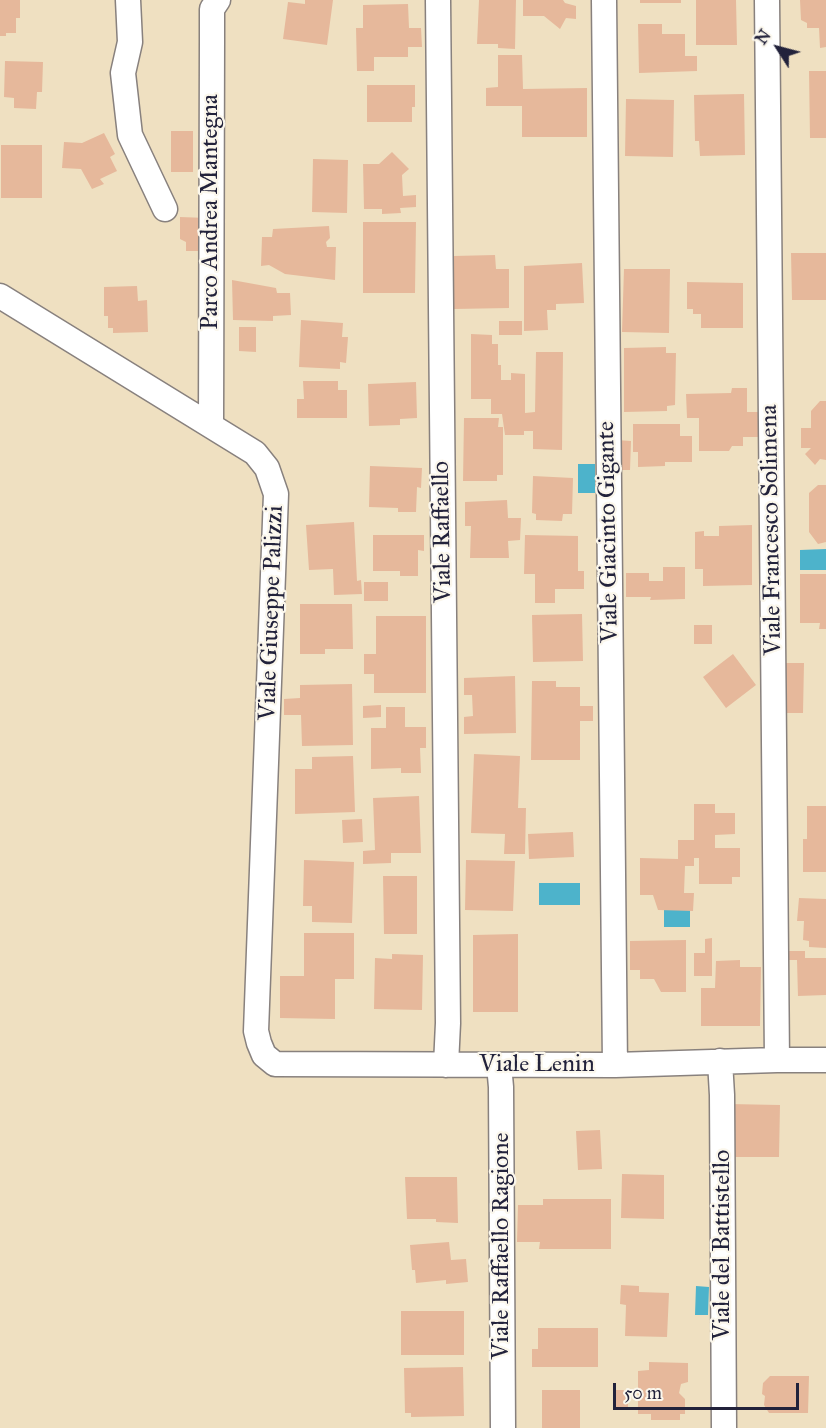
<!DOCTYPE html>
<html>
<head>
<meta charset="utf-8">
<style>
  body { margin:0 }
  #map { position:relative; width:826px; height:1428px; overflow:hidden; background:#efe0c1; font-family:"IM FELL Great Primer",serif }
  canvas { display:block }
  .north { position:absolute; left:748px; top:18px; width:60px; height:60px; -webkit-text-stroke:4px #fbf7ec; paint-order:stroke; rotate:306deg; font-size:16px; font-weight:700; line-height:24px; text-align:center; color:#22223b }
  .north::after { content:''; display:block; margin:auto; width:21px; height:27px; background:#22223b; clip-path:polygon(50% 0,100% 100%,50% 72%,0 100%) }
  .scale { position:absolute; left:613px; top:1383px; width:186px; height:27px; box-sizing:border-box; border:3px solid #22223b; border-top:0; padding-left:8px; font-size:18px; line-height:21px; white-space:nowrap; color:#22223b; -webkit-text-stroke:4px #fbf7ec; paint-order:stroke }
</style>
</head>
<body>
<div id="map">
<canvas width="826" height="1428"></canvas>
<div class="north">N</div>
<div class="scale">50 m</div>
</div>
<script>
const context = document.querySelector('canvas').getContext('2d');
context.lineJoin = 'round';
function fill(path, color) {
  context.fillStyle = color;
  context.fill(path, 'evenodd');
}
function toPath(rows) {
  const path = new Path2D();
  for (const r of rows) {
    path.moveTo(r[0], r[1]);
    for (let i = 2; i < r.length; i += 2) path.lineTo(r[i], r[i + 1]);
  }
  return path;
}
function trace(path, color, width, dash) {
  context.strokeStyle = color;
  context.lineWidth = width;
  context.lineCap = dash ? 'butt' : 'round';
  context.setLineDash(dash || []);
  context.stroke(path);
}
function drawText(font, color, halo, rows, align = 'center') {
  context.font = font + ' "IM FELL Great Primer",serif';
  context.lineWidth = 4.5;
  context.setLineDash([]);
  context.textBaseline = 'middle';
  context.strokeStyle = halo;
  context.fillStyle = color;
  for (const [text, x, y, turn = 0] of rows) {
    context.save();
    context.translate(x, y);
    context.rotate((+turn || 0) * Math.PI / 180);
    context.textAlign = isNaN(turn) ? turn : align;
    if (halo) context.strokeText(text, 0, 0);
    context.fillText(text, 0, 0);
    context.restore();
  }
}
fill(toPath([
  [578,464,595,464,595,493,578,493],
  [826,549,826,570,800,570,800,550],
  [539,883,580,883,580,905,539,905],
  [664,910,690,910,690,927,664,927],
  [696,1286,709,1287,708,1315,695,1315]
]), '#4db3cb');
fill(toPath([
  [0,0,20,0,20,18,16,18,16,33,6,33,6,36,0,36],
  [305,0,333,0,327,45,283,39,288,2,305,4],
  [479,0,516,0,515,49,498,48,498,44,477,44],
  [523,0,563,0,565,3,576,6,576,19,566,18,560,29,544,16,523,16],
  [640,0,681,0,681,3,640,3],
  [696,0,736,0,737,45,696,45],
  [800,0,826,0,826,47,820,48,819,28,807,28,807,23,801,20],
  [408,4,409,28,421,28,422,47,408,47,408,57,374,57,374,71,357,71,356,28,363,28,363,5],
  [638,24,662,24,662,34,685,34,685,56,697,56,697,71,639,73],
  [498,55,522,55,523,89,587,88,587,137,522,137,522,106,486,106,486,88,498,87],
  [5,61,43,62,42,92,37,92,36,109,14,108,14,98,4,97],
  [809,71,826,71,826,138,810,138],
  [367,85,415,85,415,107,412,107,412,122,367,122],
  [744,94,745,155,700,156,699,141,695,141,694,95],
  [626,99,674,100,673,157,625,156],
  [171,131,193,131,193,172,171,172],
  [104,133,115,154,110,157,117,171,100,179,104,184,92,189,81,169,62,168,64,142,82,143],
  [1,145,42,145,42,198,1,198],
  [392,152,409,169,402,175,403,196,416,195,416,207,400,208,401,213,382,214,382,209,364,209,363,164,379,164],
  [313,159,348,160,347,213,312,212],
  [180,217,207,218,207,251,186,251,186,242,180,239],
  [363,222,416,222,415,293,363,293],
  [329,226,330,238,326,242,327,247,336,247,335,280,285,274,269,265,261,266,262,237,272,237,273,229],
  [791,253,826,253,826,300,792,300],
  [495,255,496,269,509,269,509,308,454,309,454,256],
  [582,263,584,303,556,304,556,310,547,310,548,330,524,331,524,266],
  [624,269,670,269,669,333,622,332],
  [232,280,276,288,277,293,290,293,291,315,273,316,273,321,233,320],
  [687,282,743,283,743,328,701,328,701,314,693,314,693,309,687,309],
  [137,286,138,301,147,300,148,332,113,333,113,328,108,328,108,316,104,316,104,287],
  [301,320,343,323,342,337,348,337,346,363,340,362,340,369,299,367],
  [499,321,522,321,522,335,499,335],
  [239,327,256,327,256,352,239,351],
  [471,334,492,335,492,344,498,344,498,365,501,365,501,380,511,380,511,373,525,374,525,413,535,412,536,352,563,352,562,450,533,449,533,431,524,431,524,435,505,435,502,414,491,414,491,399,471,399],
  [666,347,666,353,676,353,675,405,667,406,667,411,624,412,624,348],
  [303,381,338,381,338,390,347,390,347,418,297,418,297,399,304,399],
  [416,382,417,418,400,419,400,425,369,426,368,384],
  [732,388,747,388,747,412,763,412,764,437,743,437,743,446,732,446,729,451,699,451,699,418,687,418,686,394,731,393],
  [820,401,826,401,826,460,820,459,815,465,805,454,811,448,801,448,801,428,811,428,811,411],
  [464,418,499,418,498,427,503,427,503,475,497,475,497,481,463,481],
  [633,424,680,424,680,436,692,436,692,462,665,462,665,466,638,467,638,452,633,452],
  [616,440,631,441,630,470,615,470],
  [370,466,422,468,421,488,417,487,416,512,398,512,398,508,369,507],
  [533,476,573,478,572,514,563,514,562,521,536,520,536,514,532,513],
  [818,485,826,485,826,542,818,544,809,532,809,493],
  [507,500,508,518,521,518,520,540,508,541,509,558,470,558,471,526,465,526,465,502],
  [354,522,357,581,361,580,362,594,334,595,333,569,309,570,306,525],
  [752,525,752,585,703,586,703,569,695,569,695,532,704,531,704,536,719,536,719,526],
  [373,535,424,535,424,551,418,550,418,576,400,576,400,571,373,571],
  [525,535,578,536,578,571,584,571,584,589,555,589,555,603,535,603,535,574,524,574],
  [663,567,685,567,685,599,650,600,651,597,626,597,626,573,649,573,649,581,663,581],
  [800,574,826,574,826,629,819,629,820,623,800,623],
  [364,582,388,582,388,601,364,601],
  [300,604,352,604,353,649,325,649,325,654,300,654],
  [582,614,583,661,533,662,532,615],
  [376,616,426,616,426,693,374,693,374,674,364,674,364,654,376,654],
  [694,625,712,625,712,644,694,644],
  [733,654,756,685,726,708,703,677],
  [786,663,804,663,803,713,785,713],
  [515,676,516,733,464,734,464,717,473,716,472,695,464,695,464,678],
  [532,681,556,681,556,687,580,687,580,706,593,706,593,721,580,721,580,760,531,760],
  [352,684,353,745,302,746,301,715,284,715,284,699,300,698,300,685],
  [381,705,381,717,363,718,363,706],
  [386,707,405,707,405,727,426,727,426,748,420,748,421,773,401,773,401,768,371,769,371,728,386,728],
  [474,754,520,756,518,808,526,808,525,854,504,854,505,834,471,833],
  [353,756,355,812,295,814,295,769,312,769,312,757],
  [419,796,421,853,391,853,391,863,363,864,363,851,375,850,373,798],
  [694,804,715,804,715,813,735,813,735,834,715,835,715,848,740,848,740,877,732,877,732,884,699,884,699,858,694,858,694,866,685,866,684,893,694,893,693,911,658,910,653,895,640,895,640,858,678,859,678,840,694,840],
  [807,806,826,806,826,872,803,872,803,839,807,839],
  [362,819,363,842,343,843,342,820],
  [573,832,574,857,529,859,528,834],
  [304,860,354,862,352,923,312,922,312,906,303,906],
  [466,860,515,861,513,911,465,910],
  [383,876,417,876,417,934,384,934],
  [799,898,826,899,826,948,809,947,809,941,803,940,804,921,797,921],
  [304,933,354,933,354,979,335,979,335,1019,280,1018,280,976,304,976],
  [518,934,518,1012,473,1012,473,935],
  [712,938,712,976,694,976,694,953,705,953,705,939],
  [686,940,686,992,661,992,654,979,640,979,640,970,630,970,630,941],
  [787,951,805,951,805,958,826,958,826,995,798,996,797,960,787,960],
  [392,954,423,955,422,1010,374,1009,375,958,392,959],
  [740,960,740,967,761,967,760,1026,701,1026,701,988,715,988,716,961],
  [729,1104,780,1105,779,1157,729,1157],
  [600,1130,602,1169,578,1170,576,1131],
  [622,1174,664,1175,664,1219,621,1218],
  [405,1177,457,1177,458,1223,436,1222,436,1219,407,1219],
  [543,1199,611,1199,611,1249,539,1249,540,1242,517,1242,518,1205,543,1205],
  [449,1242,451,1260,466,1259,468,1282,446,1284,446,1280,416,1283,415,1270,412,1270,410,1245],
  [621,1285,639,1286,639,1292,669,1293,667,1337,625,1336,626,1305,620,1304],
  [401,1311,464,1311,464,1355,401,1355],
  [538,1328,598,1328,598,1367,532,1367,532,1349,538,1349],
  [649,1362,688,1363,688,1382,681,1384,679,1393,685,1399,685,1414,680,1414,680,1420,651,1420,651,1414,638,1414,638,1371,649,1370],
  [463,1367,464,1416,411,1417,411,1413,405,1413,404,1368],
  [770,1376,809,1376,808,1413,769,1413,764,1405,765,1396,762,1394,763,1383],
  [542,1390,580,1390,580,1428,542,1428],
  [616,1390,628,1390,628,1408,616,1408]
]), '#e6b89b');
const minor = toPath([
  [128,0,130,42,123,73,130,135,165,209],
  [438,0,448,1023,446,1065],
  [604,0,615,1065],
  [767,0,777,1060],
  [0,296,255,453,267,468,276,494,256,1031,259,1043,264,1055,275,1064,615,1065,777,1060,826,1060],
  [211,425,212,40,212,9,218,0],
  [720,1061,722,1095,724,1428],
  [499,1065,501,1087,503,1428]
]);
trace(minor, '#88817e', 27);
trace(minor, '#fff', 24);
drawText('24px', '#22223b', '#fbf7ec', [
  ["Parco Andrea Mantegna",211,212,-90],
  ["Viale Francesco Solimena",772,530,-91],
  ["Viale Raffaello",443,532,-91],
  ["Viale Giacinto Gigante",609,532,-91],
  ["Viale Giuseppe Palizzi",272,613,-88],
  ["Viale Lenin",537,1065],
  ["Viale del Battistello",723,1245,-90],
  ["Viale Raffaello Ragione",502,1246,-90]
]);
</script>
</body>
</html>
